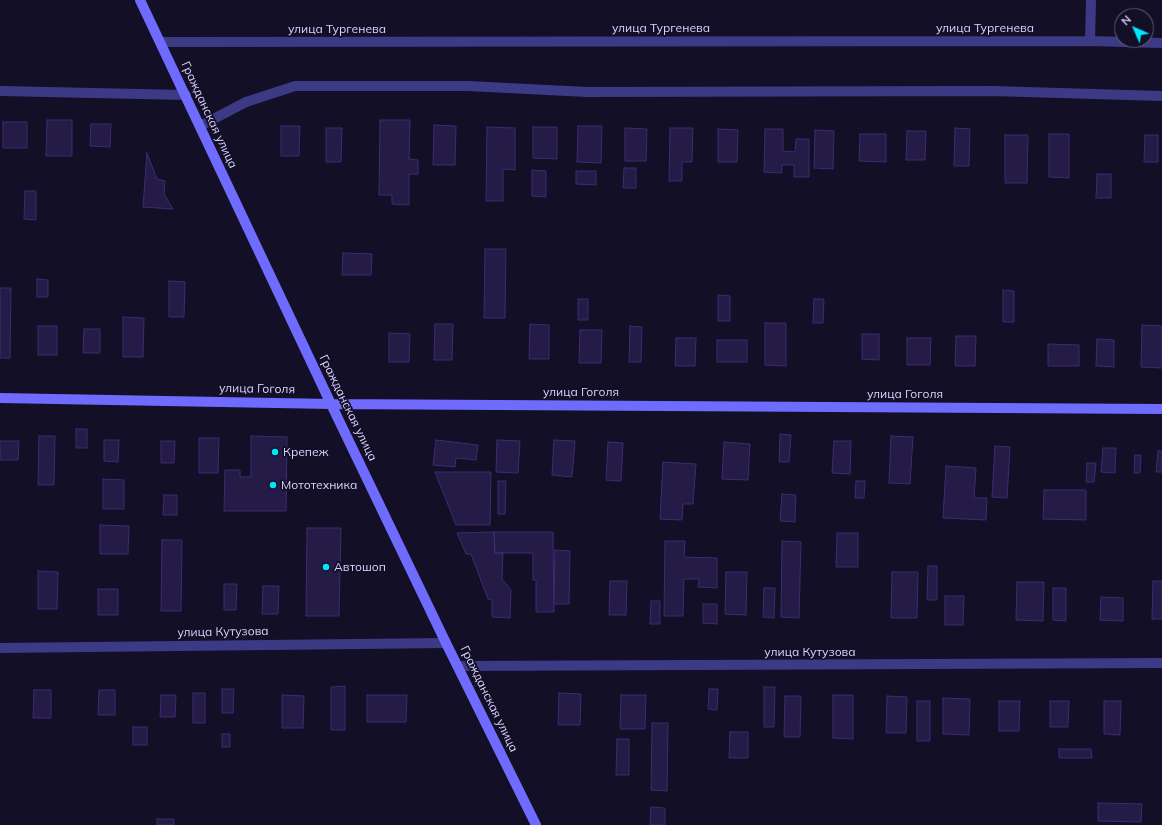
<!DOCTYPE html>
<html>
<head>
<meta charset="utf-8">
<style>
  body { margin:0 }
  #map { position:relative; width:1162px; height:825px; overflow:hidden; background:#130f26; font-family:Mulish,sans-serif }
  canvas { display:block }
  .north { position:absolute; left:1114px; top:8px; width:40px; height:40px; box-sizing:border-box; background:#130f26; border:1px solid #625e7d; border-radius:50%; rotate:315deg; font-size:11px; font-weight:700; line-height:16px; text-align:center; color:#d9d4ff }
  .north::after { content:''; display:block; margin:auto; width:14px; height:18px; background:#00e5ff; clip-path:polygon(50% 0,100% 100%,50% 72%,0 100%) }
</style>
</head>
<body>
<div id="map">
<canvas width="1162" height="825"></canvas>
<div class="north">N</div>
</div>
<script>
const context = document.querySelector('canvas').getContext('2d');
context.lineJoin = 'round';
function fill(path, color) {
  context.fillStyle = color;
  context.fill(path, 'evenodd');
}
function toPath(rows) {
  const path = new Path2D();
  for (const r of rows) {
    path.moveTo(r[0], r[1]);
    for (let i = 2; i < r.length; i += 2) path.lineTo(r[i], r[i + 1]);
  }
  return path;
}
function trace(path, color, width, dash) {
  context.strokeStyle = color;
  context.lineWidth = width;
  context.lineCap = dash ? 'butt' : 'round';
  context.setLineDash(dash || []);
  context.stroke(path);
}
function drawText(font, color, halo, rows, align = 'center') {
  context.font = font + ' Mulish,sans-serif';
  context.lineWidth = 3.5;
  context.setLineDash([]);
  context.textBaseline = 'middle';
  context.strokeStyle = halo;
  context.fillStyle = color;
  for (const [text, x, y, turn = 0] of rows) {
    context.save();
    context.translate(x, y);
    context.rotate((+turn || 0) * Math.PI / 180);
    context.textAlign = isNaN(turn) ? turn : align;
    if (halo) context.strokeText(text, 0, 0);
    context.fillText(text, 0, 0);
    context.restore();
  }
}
const building = toPath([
  [47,120,72,120,72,156,46,156,47,120],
  [380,120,410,120,409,159,418,160,418,174,409,174,409,205,392,204,392,195,379,195,380,120],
  [3,122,27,122,27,148,3,148,3,122],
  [91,124,111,124,110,147,90,146,91,124],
  [434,125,456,126,455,165,433,165,434,125],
  [281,126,300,126,299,156,281,156,281,126],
  [578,126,602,126,601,163,577,162,578,126],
  [487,127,515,128,515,170,503,169,503,201,486,201,487,127],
  [533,127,557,127,557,159,533,158,533,127],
  [326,128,342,128,341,162,326,162,326,128],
  [625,128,647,129,646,161,625,161,625,128],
  [670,128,693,128,692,162,682,162,682,181,669,181,670,128],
  [955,128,970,129,969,166,954,166,955,128],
  [718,129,738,130,737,162,718,162,718,129],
  [765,129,783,129,783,151,795,152,796,139,809,139,809,177,794,177,794,165,782,165,782,173,764,172,765,129],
  [815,130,834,131,833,169,814,168,815,130],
  [907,131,926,131,925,160,906,160,907,131],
  [860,134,886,134,886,162,859,161,860,134],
  [1049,134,1069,134,1069,178,1049,177,1049,134],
  [1005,135,1028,135,1027,183,1005,183,1005,135],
  [1145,135,1158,135,1158,162,1144,162,1145,135],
  [147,153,157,179,165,181,164,194,173,209,143,207,147,153],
  [624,168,636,168,636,188,623,188,624,168],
  [532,170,546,171,546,197,532,196,532,170],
  [576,171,596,171,596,185,576,184,576,171],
  [1097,174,1111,174,1111,198,1096,198,1097,174],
  [25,191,36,191,36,220,24,219,25,191],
  [485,249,506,249,505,318,484,318,485,249],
  [343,253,372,254,371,275,342,275,343,253],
  [37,279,48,280,48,297,37,297,37,279],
  [169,281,185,282,184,317,169,317,169,281],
  [0,288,11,288,10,358,0,358,0,288],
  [1003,290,1014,291,1014,322,1003,322,1003,290],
  [718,295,730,296,730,321,718,321,718,295],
  [578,299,588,299,588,320,578,320,578,299],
  [814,299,824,299,823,323,813,323,814,299],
  [123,317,144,318,143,357,123,357,123,317],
  [765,323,786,323,786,366,765,365,765,323],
  [435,324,453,324,452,360,434,360,435,324],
  [530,324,549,325,549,359,529,359,530,324],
  [1142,325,1162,326,1162,368,1141,367,1142,325],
  [38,326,57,326,57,355,38,355,38,326],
  [630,326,642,327,641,362,629,362,630,326],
  [84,329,100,329,100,353,83,353,84,329],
  [580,330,602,330,601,363,579,363,580,330],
  [389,333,410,334,409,362,389,362,389,333],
  [862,334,879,334,879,360,862,359,862,334],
  [956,336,976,336,975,366,955,366,956,336],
  [676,338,696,338,695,366,675,366,676,338],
  [907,338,931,338,930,365,907,365,907,338],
  [1097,339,1114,340,1114,367,1096,366,1097,339],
  [717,340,747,340,747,362,717,362,717,340],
  [1048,344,1079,345,1079,366,1048,366,1048,344],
  [76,429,87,429,87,448,76,448,76,429],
  [780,434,791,435,789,462,779,462,780,434],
  [39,436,55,436,54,485,38,485,39,436],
  [251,436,287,437,286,511,224,511,225,470,240,470,240,477,251,477,251,436],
  [891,436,913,437,910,484,889,483,891,436],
  [199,438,219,438,218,473,199,473,199,438],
  [104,440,119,440,118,462,104,461,104,440],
  [436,440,478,445,476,460,456,458,455,467,433,465,436,440],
  [497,440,520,441,518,473,496,472,497,440],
  [554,440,575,441,572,477,552,475,554,440],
  [0,441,19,441,18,460,0,460,0,441],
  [161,441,175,441,174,463,161,463,161,441],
  [834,441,851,441,850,474,832,473,834,441],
  [608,442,623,443,621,481,606,480,608,442],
  [724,442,750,444,748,480,722,479,724,442],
  [995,446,1010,447,1007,498,992,497,995,446],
  [1103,448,1116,448,1115,473,1101,472,1103,448],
  [1158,451,1162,451,1162,472,1156,472,1158,451],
  [1135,455,1141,455,1140,473,1134,473,1135,455],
  [663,462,696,464,693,504,683,504,682,520,660,519,663,462],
  [1087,463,1096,463,1094,482,1086,482,1087,463],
  [946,466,976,468,974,498,987,498,986,520,943,518,946,466],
  [435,472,491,472,490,525,456,525,435,472],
  [103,479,124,480,124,509,103,509,103,479],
  [498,481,506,481,505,514,498,514,498,481],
  [856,481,865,481,864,498,855,498,856,481],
  [1044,490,1086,490,1086,520,1043,519,1044,490],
  [782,494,796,495,795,522,780,521,782,494],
  [164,495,177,495,177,515,163,515,164,495],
  [100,525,129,526,128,554,100,554,100,525],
  [307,528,341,528,339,616,306,616,307,528],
  [494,532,495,553,503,553,502,579,511,590,510,618,492,617,492,600,488,599,471,554,466,554,457,533,494,532],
  [494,532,553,532,554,612,536,612,536,580,533,580,533,553,495,553,494,532],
  [837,533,858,533,858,567,836,567,837,533],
  [162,540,182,540,181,611,161,611,162,540],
  [665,541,685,541,684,557,717,558,717,588,698,587,699,579,684,579,683,616,664,616,665,541],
  [782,541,801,542,799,618,781,617,782,541],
  [555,550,570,551,569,604,554,604,555,550],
  [928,566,937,566,937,600,927,600,928,566],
  [38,571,58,572,57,609,38,609,38,571],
  [726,572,747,572,746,615,725,614,726,572],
  [892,572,918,572,917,618,891,618,892,572],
  [610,581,627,581,626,615,609,615,610,581],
  [1153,581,1162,581,1162,619,1152,619,1153,581],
  [1017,582,1044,582,1043,621,1016,620,1017,582],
  [224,584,237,584,236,610,224,610,224,584],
  [263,586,279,586,278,614,262,614,263,586],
  [764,588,775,588,774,618,763,617,764,588],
  [1053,588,1066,588,1066,621,1053,620,1053,588],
  [98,589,118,589,118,615,98,615,98,589],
  [945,596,964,596,963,625,945,625,945,596],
  [1101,597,1123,598,1123,621,1100,620,1101,597],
  [651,601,660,601,660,624,650,624,651,601],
  [703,604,717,604,717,624,703,623,703,604],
  [345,686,345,730,331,730,331,687,345,686],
  [764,687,775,687,774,727,764,727,764,687],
  [222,689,234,689,233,713,222,713,222,689],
  [709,689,718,689,717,710,708,709,709,689],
  [34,690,51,690,51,718,33,718,34,690],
  [99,690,115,690,115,715,98,715,99,690],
  [193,693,205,693,205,723,193,723,193,693],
  [559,693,581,694,580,725,558,725,559,693],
  [161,695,176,695,175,717,160,717,161,695],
  [282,695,304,696,303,728,282,728,282,695],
  [367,695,407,695,406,722,367,722,367,695],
  [621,695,646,695,645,729,620,729,621,695],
  [833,695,853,695,853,739,833,738,833,695],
  [785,696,801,696,800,737,784,737,785,696],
  [887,696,907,697,906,733,886,733,887,696],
  [943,698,970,699,969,735,943,734,943,698],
  [917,701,930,701,930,741,917,741,917,701],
  [999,701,1020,701,1019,731,999,731,999,701],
  [1050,701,1069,701,1068,727,1050,727,1050,701],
  [1104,701,1121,701,1120,735,1104,734,1104,701],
  [652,723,668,723,667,791,651,790,652,723],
  [133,727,147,727,147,745,133,745,133,727],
  [730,732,748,732,748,758,729,758,730,732],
  [222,734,230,734,230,747,222,747,222,734],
  [617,739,629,739,629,775,616,775,617,739],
  [1059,749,1091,749,1092,758,1059,758,1059,749],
  [1098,803,1142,804,1141,822,1098,821,1098,803],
  [651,807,665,808,665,825,650,825,651,807],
  [157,819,174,819,174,825,157,825,157,819]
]);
fill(building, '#241b47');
trace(building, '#3b2d73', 1);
trace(toPath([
  [1090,41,1091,0],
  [160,42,1090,41,1162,43],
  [0,91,186,95],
  [200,126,246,102,295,86,468,86,587,92,992,91,1162,96],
  [0,648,446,643],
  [458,666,1162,663]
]), '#3d3a85', 10);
trace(toPath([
  [140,0,331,404,446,643,536,825],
  [0,398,331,404,1162,409]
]), '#6f6bff', 10);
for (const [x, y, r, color] of [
  [275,452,4,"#00e5ff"],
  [273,485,4,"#00e5ff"],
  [326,567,4,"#00e5ff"]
]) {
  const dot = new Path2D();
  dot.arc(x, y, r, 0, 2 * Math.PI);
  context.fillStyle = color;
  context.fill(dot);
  trace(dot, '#130f26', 1.5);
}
drawText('12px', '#d9d4ff', '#130f26', [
  ["улица Тургенева",661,28],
  ["улица Тургенева",985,28],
  ["улица Тургенева",337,29],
  ["Гражданская улица",209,115,65],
  ["улица Гоголя",257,389,1],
  ["улица Гоголя",581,392],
  ["улица Гоголя",905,394],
  ["Гражданская улица",348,408,64],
  ["улица Кутузова",223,632,-1],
  ["улица Кутузова",810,652],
  ["Гражданская улица",489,699,64]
]);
drawText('12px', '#d9d4ff', '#130f26', [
  ["Крепеж",283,452],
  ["Мототехника",281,485],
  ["Автошоп",334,567]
], 'left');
</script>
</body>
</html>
